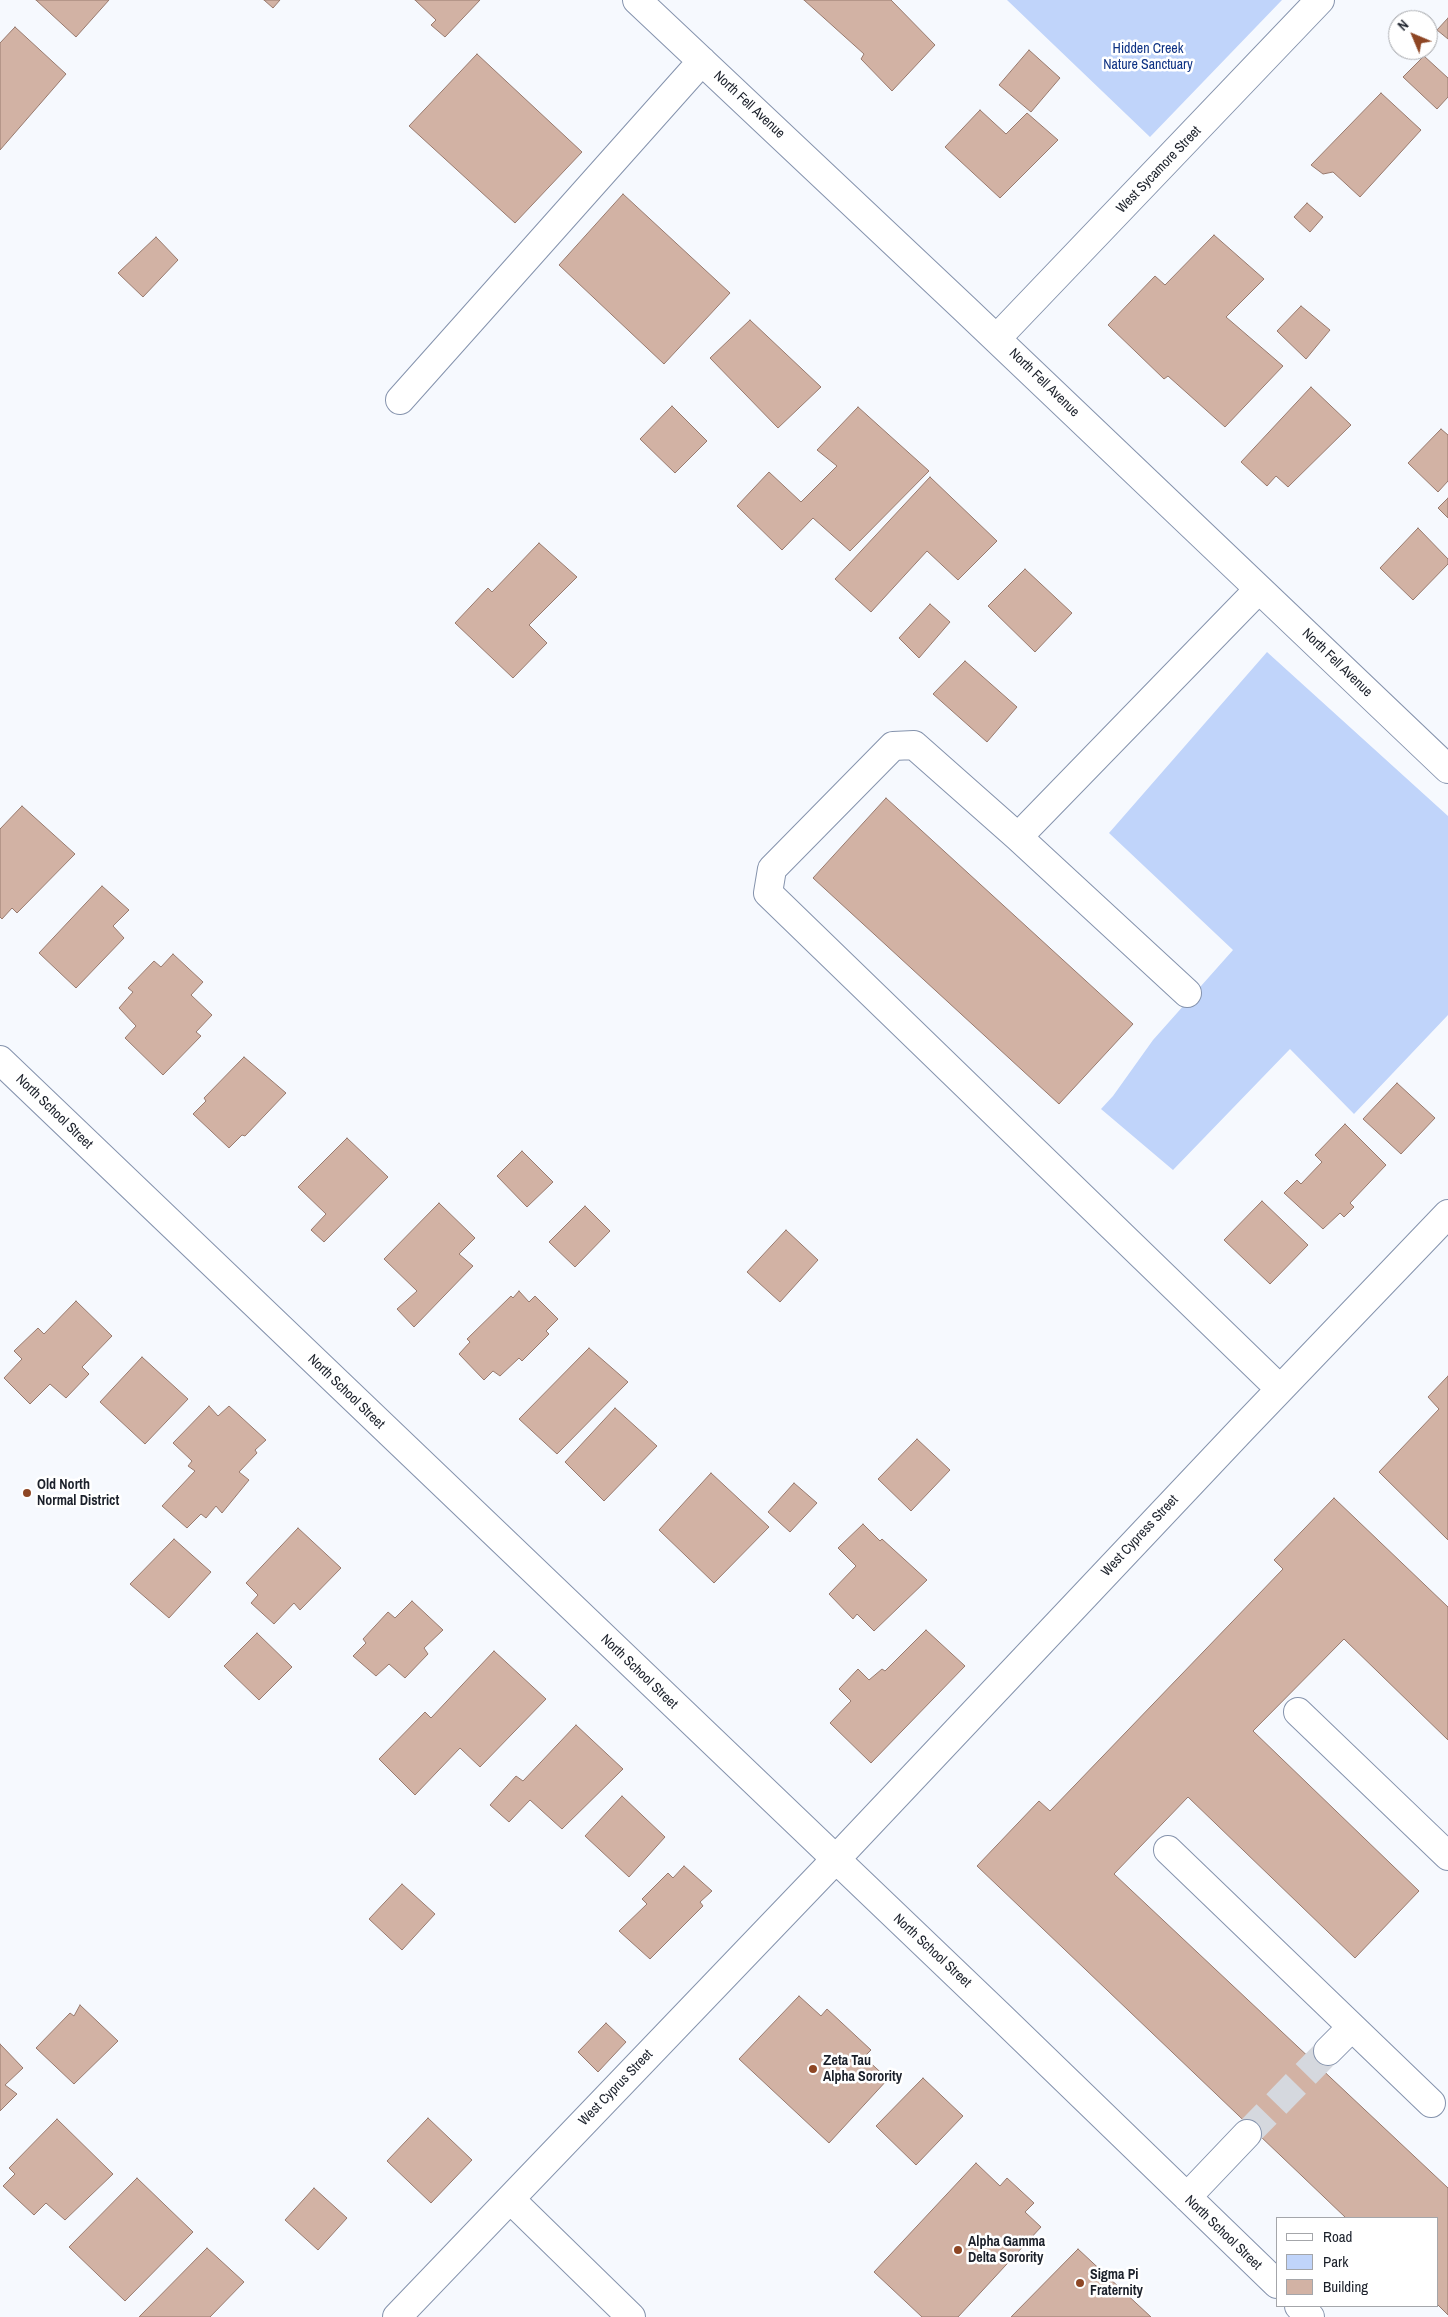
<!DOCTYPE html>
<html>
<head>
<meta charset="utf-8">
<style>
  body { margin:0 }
  #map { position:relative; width:1448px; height:2317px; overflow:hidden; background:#f6f9fe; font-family:"Archivo Narrow",sans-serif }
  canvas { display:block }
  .legend { position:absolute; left:1276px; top:2217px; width:162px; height:90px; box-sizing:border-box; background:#fff; border:1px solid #a4a6aa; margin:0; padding:6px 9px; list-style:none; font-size:15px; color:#1b202a }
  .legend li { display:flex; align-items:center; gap:10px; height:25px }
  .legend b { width:25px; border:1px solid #a4a6aa }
  .north { position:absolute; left:1388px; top:10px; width:50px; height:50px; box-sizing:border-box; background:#fff; border:1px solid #a4a6aa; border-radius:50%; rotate:315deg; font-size:14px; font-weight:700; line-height:20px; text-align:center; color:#1b202a }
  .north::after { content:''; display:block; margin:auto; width:18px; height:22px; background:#8e4624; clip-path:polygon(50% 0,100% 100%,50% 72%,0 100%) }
</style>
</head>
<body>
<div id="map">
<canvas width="1448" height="2317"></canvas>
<ul class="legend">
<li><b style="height:6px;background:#fff"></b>Road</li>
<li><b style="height:14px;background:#c0d4fa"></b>Park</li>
<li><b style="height:14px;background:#d2b2a4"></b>Building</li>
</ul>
<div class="north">N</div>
</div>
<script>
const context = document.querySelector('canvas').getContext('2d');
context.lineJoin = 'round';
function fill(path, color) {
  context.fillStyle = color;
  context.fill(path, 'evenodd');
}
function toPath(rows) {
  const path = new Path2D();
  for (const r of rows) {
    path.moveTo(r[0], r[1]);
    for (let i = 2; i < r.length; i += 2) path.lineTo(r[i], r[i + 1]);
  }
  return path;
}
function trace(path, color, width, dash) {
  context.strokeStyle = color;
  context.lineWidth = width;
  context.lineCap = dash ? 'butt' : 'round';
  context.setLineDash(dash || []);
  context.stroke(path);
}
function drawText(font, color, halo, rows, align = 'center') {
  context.font = font + ' "Archivo Narrow",sans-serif';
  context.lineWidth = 5;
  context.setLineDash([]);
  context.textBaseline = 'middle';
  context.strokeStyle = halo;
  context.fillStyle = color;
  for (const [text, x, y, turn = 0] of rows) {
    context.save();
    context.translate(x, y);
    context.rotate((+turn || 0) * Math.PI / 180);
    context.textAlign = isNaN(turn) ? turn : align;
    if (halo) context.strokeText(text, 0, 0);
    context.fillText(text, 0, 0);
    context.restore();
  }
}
fill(toPath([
  [1007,0,1282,0,1150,137],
  [1267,652,1448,816,1448,1015,1354,1114,1290,1049,1173,1170,1101,1109,1113,1096,1153,1040,1233,950,1109,833]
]), '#c0d4fa');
const building = toPath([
  [36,0,109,0,76,37,36,0],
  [264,0,280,0,273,8,264,0],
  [415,0,480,0,445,37,431,25,436,20,415,0],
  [804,0,891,0,935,45,892,91,861,59,864,54,804,0],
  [1448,18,1448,39,1437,30,1448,18],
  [15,27,66,74,0,150,0,43,15,27],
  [1029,50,1060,78,1031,112,999,85,1029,50],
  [477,54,582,152,515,223,409,126,477,54],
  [1424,56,1448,78,1448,97,1437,109,1403,77,1424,56],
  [1381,93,1421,130,1360,197,1333,172,1323,174,1311,165,1381,93],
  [980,110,1006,134,1027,113,1058,140,1000,198,945,147,980,110],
  [623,194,730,293,664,364,559,265,623,194],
  [1307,203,1323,217,1310,232,1294,217,1307,203],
  [1214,235,1264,279,1226,317,1283,366,1225,427,1168,376,1164,379,1108,325,1155,276,1165,285,1214,235],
  [156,237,178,260,143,297,118,273,156,237],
  [1301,306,1330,330,1306,359,1277,331,1301,306],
  [750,320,821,387,778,428,710,358,750,320],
  [1311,387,1351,425,1288,487,1276,476,1267,486,1241,462,1311,387],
  [672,406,707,441,675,473,640,439,672,406],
  [858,407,929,471,850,551,813,518,782,550,737,506,769,472,801,502,837,466,817,450,858,407],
  [1441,429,1448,435,1448,481,1438,492,1408,463,1441,429],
  [930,477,997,541,958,580,927,551,871,612,835,579,930,477],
  [1448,498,1448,518,1438,508,1448,498],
  [1418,528,1448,559,1448,564,1413,600,1380,568,1418,528],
  [539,543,577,577,529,625,547,643,513,678,455,623,488,588,492,592,539,543],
  [1025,569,1072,613,1035,652,988,606,1025,569],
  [930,604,950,622,919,658,899,638,930,604],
  [965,661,1017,707,987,742,933,694,965,661],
  [886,798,1133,1024,1059,1104,813,878,886,798],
  [22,806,75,854,17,913,12,908,2,919,0,917,0,829,22,806],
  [102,886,129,910,113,926,124,938,76,988,39,953,102,886],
  [173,954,203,982,191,995,212,1015,196,1032,201,1036,163,1075,125,1038,136,1026,119,1008,133,992,128,988,154,961,161,967,173,954],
  [244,1057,286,1093,245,1136,242,1135,229,1148,193,1114,206,1101,204,1098,244,1057],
  [1397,1083,1435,1118,1401,1154,1363,1119,1397,1083],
  [1345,1124,1386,1165,1350,1203,1354,1207,1344,1217,1340,1213,1323,1229,1284,1193,1297,1180,1301,1184,1322,1162,1315,1155,1345,1124],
  [347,1138,388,1177,324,1242,311,1230,326,1214,298,1187,347,1138],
  [522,1151,553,1182,527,1207,497,1176,522,1151],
  [1262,1201,1308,1245,1270,1284,1224,1240,1262,1201],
  [439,1203,475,1238,459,1254,473,1266,414,1327,397,1309,417,1291,384,1259,439,1203],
  [585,1206,610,1231,575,1267,549,1242,585,1206],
  [786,1230,818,1260,780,1302,747,1272,786,1230],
  [519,1291,529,1302,535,1296,558,1319,546,1331,549,1334,522,1361,519,1358,500,1376,493,1371,484,1380,459,1354,470,1342,467,1339,511,1296,513,1298,519,1291],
  [76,1301,112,1336,82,1367,89,1374,66,1398,50,1384,30,1404,4,1378,22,1359,14,1351,38,1328,44,1334,76,1301],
  [589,1348,628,1382,557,1454,519,1419,589,1348],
  [142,1357,188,1399,145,1444,100,1402,142,1357],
  [1448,1376,1448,1540,1379,1472,1439,1409,1428,1397,1448,1376],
  [209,1406,218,1416,229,1406,266,1440,255,1450,257,1453,239,1472,249,1480,222,1513,216,1506,206,1518,201,1514,187,1528,162,1506,195,1471,188,1466,192,1461,173,1443,209,1406],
  [615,1408,657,1446,604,1501,565,1462,615,1408],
  [917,1439,950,1470,911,1511,878,1479,917,1439],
  [711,1473,769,1527,714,1583,659,1530,711,1473],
  [794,1483,817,1503,790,1532,768,1512,794,1483],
  [1334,1498,1448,1607,1448,1740,1344,1639,1253,1731,1419,1891,1355,1958,1188,1797,1114,1874,1448,2188,1448,2315,1437,2304,1437,2218,1346,2218,977,1866,1039,1801,1050,1811,1283,1569,1274,1560,1334,1498],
  [863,1524,880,1541,882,1539,927,1580,874,1631,857,1614,853,1619,829,1594,856,1566,838,1548,863,1524],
  [298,1528,341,1568,300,1610,294,1603,274,1624,251,1603,258,1595,246,1583,298,1528],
  [174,1539,211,1572,169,1618,130,1584,174,1539],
  [412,1601,443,1630,424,1648,428,1654,405,1678,389,1664,376,1676,353,1656,366,1643,363,1639,388,1612,395,1618,412,1601],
  [926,1630,965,1666,871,1763,830,1723,851,1701,839,1689,858,1669,869,1680,882,1669,885,1671,926,1630],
  [257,1633,292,1667,259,1700,224,1666,257,1633],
  [494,1651,546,1699,480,1767,460,1748,415,1795,379,1759,425,1712,431,1718,494,1651],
  [576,1725,623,1769,562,1829,530,1800,509,1822,490,1805,516,1776,523,1781,576,1725],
  [622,1796,665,1837,629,1877,585,1836,622,1796],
  [684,1866,712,1891,700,1902,703,1906,650,1959,619,1931,647,1904,642,1899,668,1873,673,1878,684,1866],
  [402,1884,435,1914,402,1950,369,1919,402,1884],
  [799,1996,821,2016,827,2009,871,2050,864,2057,888,2079,829,2143,739,2059,799,1996],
  [80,2005,118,2041,74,2084,36,2048,70,2013,74,2016,80,2005],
  [606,2023,626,2042,598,2072,578,2052,606,2023],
  [0,2044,23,2068,5,2085,17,2094,0,2111,0,2044],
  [923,2078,963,2116,916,2165,876,2126,923,2078],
  [428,2118,472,2160,431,2203,387,2161,428,2118],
  [57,2119,113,2174,65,2220,46,2203,34,2215,3,2186,15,2174,9,2168,57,2119],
  [976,2163,1000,2186,1007,2178,1034,2203,1025,2212,1041,2227,958,2317,922,2317,874,2272,976,2163],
  [137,2178,193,2232,125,2301,69,2247,137,2178],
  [314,2188,347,2218,318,2250,285,2220,314,2188],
  [207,2248,244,2282,210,2317,139,2317,207,2248],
  [1078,2249,1151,2317,1011,2317,1078,2249]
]);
fill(building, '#d2b2a4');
trace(building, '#987a6e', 1);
trace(toPath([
  [1247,2134,1328,2051]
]), '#d5d8de', 28, [28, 14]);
const minor = toPath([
  [637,0,965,309,1448,769],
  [997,338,1320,0],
  [400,400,702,61],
  [1018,837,1259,589],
  [1187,993,1018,837,914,745,893,746,772,869,768,893,1280,1389],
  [0,1060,1000,2016,1277,2284],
  [1298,1712,1448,1856],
  [1168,1850,1352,2027],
  [1328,2051,1352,2027,1431,2103],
  [1187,2197,1247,2134],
  [510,2199,631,2317],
  [1299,2306,1310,2317],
  [397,2317,835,1860,1242,1429,1448,1214]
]);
trace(minor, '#8593ad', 30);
trace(minor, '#fff', 28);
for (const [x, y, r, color] of [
  [27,1493,5,"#8e4624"],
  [813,2069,5,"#8e4624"],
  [958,2250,5,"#8e4624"],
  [1080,2283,5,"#8e4624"]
]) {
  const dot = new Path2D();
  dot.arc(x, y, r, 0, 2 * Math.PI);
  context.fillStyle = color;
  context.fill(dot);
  trace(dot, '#fff', 2);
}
drawText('14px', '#0d3183', '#fff', [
  ["Hidden Creek",1148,49],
  ["Nature Sanctuary",1148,65]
]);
drawText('14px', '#1b202a', '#fff', [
  ["North Fell Avenue",749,105,43],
  ["West Sycamore Street",1159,170,-46],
  ["North Fell Avenue",1044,383,44],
  ["North Fell Avenue",1337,663,44],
  ["North School Street",54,1112,44],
  ["North School Street",346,1392,44],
  ["West Cypress Street",1140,1536,-47],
  ["North School Street",639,1672,44],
  ["North School Street",932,1951,43],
  ["West Cyprus Street",616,2088,-46],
  ["North School Street",1223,2233,44]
]);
drawText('bold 14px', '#1b202a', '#fff', [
  ["Old North",37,1485],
  ["Normal District",37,1501],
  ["Ζeta Tau",823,2061],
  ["Alpha Sorority",823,2077],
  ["Alpha Gamma",968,2242],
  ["Delta Sorority",968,2258],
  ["Sigma Pi",1090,2275],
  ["Fraternity",1090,2291]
], 'left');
</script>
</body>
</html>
